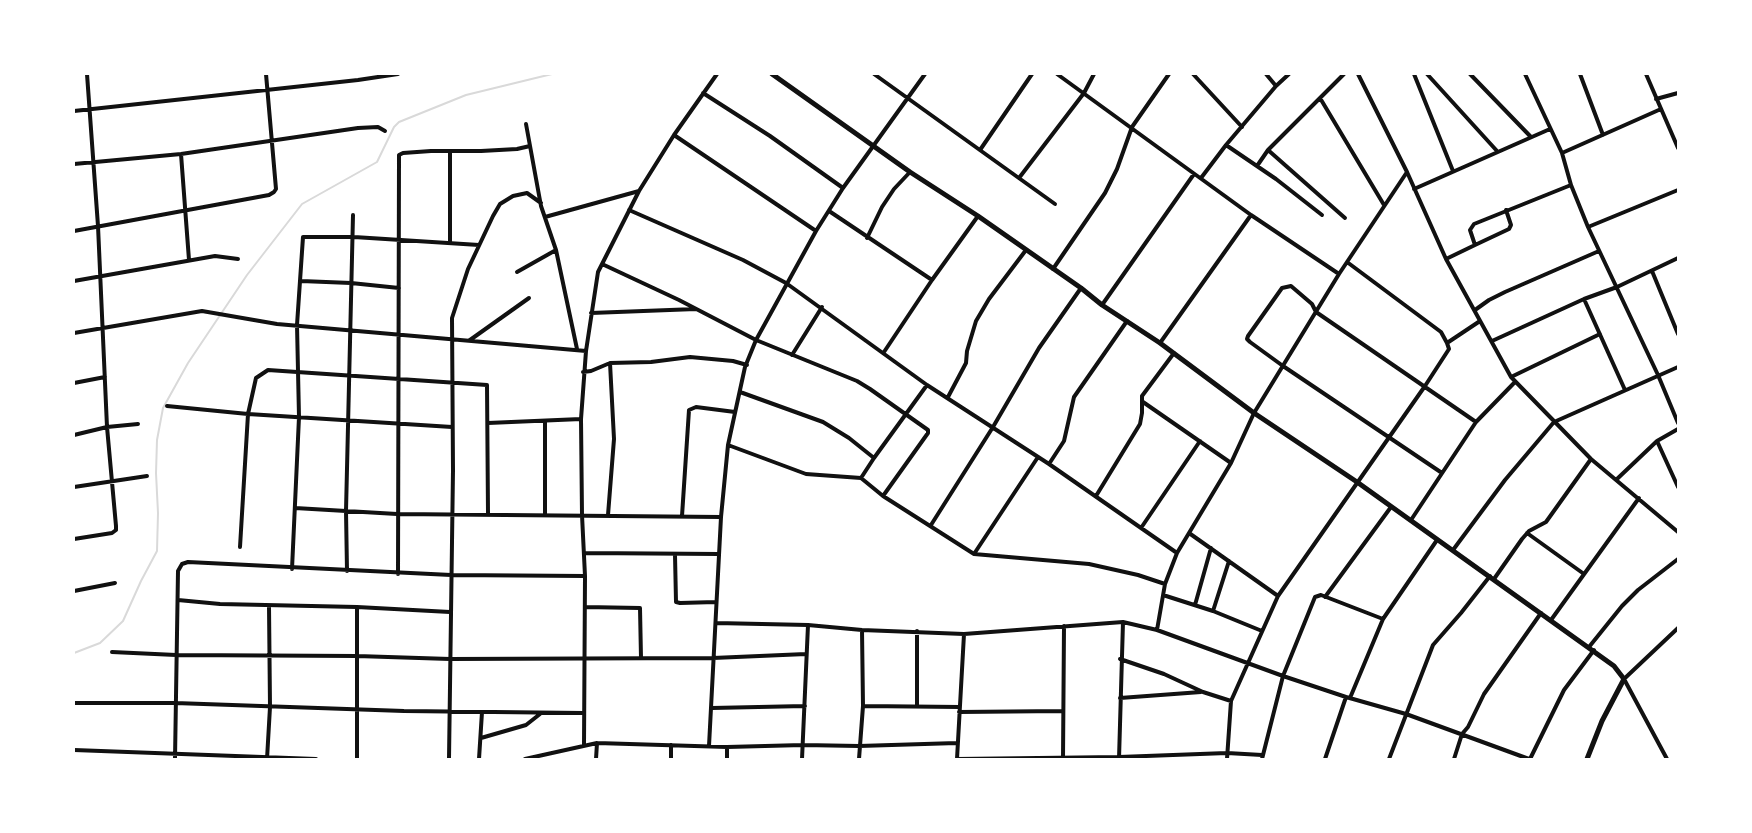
<!DOCTYPE html>
<html>
<head>
<meta charset="utf-8">
<style>
  body { margin:0 }
  #map { position:relative; width:1752px; height:833px; overflow:hidden; background:#fff; font-family:"Varela Round",sans-serif }
  canvas { display:block }
  .frame { position:absolute; inset:0; border:75px solid #fff; pointer-events:none }
</style>
</head>
<body>
<div id="map">
<canvas width="1752" height="833"></canvas>
<div class="frame"></div>
</div>
<script>
const context = document.querySelector('canvas').getContext('2d');
context.lineJoin = 'round';
function toPath(rows) {
  const path = new Path2D();
  for (const r of rows) {
    path.moveTo(r[0], r[1]);
    for (let i = 2; i < r.length; i += 2) path.lineTo(r[i], r[i + 1]);
  }
  return path;
}
function trace(path, color, width, dash) {
  context.strokeStyle = color;
  context.lineWidth = width;
  context.lineCap = dash ? 'butt' : 'round';
  context.setLineDash(dash || []);
  context.stroke(path);
}
trace(toPath([
  [74,653,100,643,123,621,141,581,157,551,158,513,156,473,157,440,163,408,188,363,247,275,302,204,377,162,394,127,399,122,466,95,552,74]
]), '#d9d9d9', 2);
trace(toPath([
  [874,74,1055,204],
  [1057,74,1251,215,1339,274],
  [1193,74,1242,127],
  [1266,74,1276,86],
  [1358,74,1407,172,1446,259,1511,377,1591,459,1678,532],
  [1414,74,1453,171],
  [1427,74,1497,151],
  [1470,74,1531,137],
  [1525,74,1562,153,1571,185,1588,227,1658,375,1678,423],
  [1580,74,1603,135],
  [1646,74,1678,148],
  [703,93,770,136,843,188],
  [1320,98,1384,205],
  [1656,99,1678,93],
  [74,111,358,80,398,74],
  [526,124,541,206,556,250,577,349],
  [674,135,816,231],
  [1226,145,1276,179,1322,215],
  [980,150,1032,74],
  [1268,150,1345,218],
  [450,151,450,242],
  [1562,153,1661,109],
  [181,154,189,260],
  [74,164,181,154,358,128,378,127,385,131],
  [1257,166,1268,150,1344,74],
  [1019,178,1084,93,1094,74],
  [1201,178,1226,145,1276,86,1289,74],
  [1414,189,1550,129],
  [629,210,743,260,786,283,927,385,1049,464,1177,553],
  [829,211,932,280],
  [545,217,639,191],
  [1588,227,1678,190],
  [74,231,269,195,274,192,276,189,266,74],
  [867,238,882,207,894,189,910,172],
  [1475,245,1509,229,1511,225,1506,210],
  [1446,259,1475,245,1470,230,1474,224,1571,185],
  [1347,262,1441,332,1447,343],
  [602,264,679,300,756,340,857,381,870,389,928,430,928,433,883,496],
  [1053,269,1105,193,1117,169,1132,127,1169,74],
  [1652,271,1678,334],
  [517,272,556,250],
  [74,281,215,256,238,259],
  [301,281,351,283,399,288],
  [1584,299,1625,390],
  [1102,305,1194,174],
  [1475,310,1489,300,1505,292,1599,251],
  [591,313,696,309],
  [74,333,202,311,277,324,586,351],
  [470,340,529,298],
  [1492,341,1584,299,1617,287,1678,258],
  [1160,343,1251,215],
  [884,352,932,280,978,216],
  [792,355,822,307],
  [583,372,591,371,610,363,651,362,690,357,733,361,747,365],
  [1511,377,1600,334],
  [74,383,105,377],
  [740,392,823,422,849,438,874,458],
  [948,397,966,363,967,351,976,321,989,299,1026,250],
  [1143,402,1231,463],
  [167,406,248,414,256,378,268,370,487,385,488,514],
  [488,423,581,419],
  [74,435,107,427,138,424],
  [1657,441,1678,487],
  [728,445,806,474,861,478],
  [1049,464,1064,441,1074,397,1127,321],
  [1442,473,1283,366,1250,342,1247,339,1248,336,1282,288,1291,286,1312,304,1316,312,1476,422],
  [861,478,883,496,974,554,1089,564,1138,575,1165,584],
  [861,478,874,458,927,385],
  [1617,479,1657,441,1678,429],
  [74,487,147,476],
  [1096,496,1140,424,1142,413,1142,396,1174,353],
  [295,508,397,514,721,517],
  [545,514,545,421],
  [608,515,614,439,610,363],
  [682,516,689,410,696,407,735,412],
  [1411,520,1476,422,1515,382],
  [931,525,993,427,1039,348,1081,288],
  [1141,528,1200,441],
  [1189,533,1278,596],
  [1527,533,1584,574],
  [74,539,112,533,116,530,116,526,107,427,98,226,87,74],
  [240,547,248,414,452,427],
  [1453,550,1505,480,1554,422,1678,367],
  [584,553,719,554],
  [974,554,1038,457],
  [675,555,676,602,680,603,716,602],
  [292,569,299,417,297,325,303,237,354,237,479,245],
  [347,571,346,511,353,215],
  [398,574,399,155,403,153,431,151,481,151,517,149,530,146],
  [1494,579,1522,539,1529,531,1546,522,1591,459],
  [74,591,115,583],
  [1163,595,1213,611,1262,631],
  [1325,597,1391,507],
  [178,600,220,604,357,607,450,612],
  [1195,605,1211,548],
  [357,607,357,759],
  [585,607,640,608,641,658],
  [1213,611,1229,561],
  [1551,620,1639,498],
  [716,623,808,625,862,630,964,634,1123,622,1157,630,1283,676,1346,697,1406,714,1529,759],
  [1157,630,1165,584,1177,553,1231,463,1254,413,1339,274,1407,172],
  [964,634,957,759,1119,757,1227,753,1262,755],
  [1589,647,1622,606,1638,590,1678,559],
  [112,652,176,655,357,656,450,659,713,658,806,654],
  [1120,659,1164,674,1203,692,1231,701],
  [1120,698,1201,692],
  [1350,698,1383,619,1437,540],
  [74,703,175,703,404,711,583,713],
  [863,706,960,707],
  [917,706,917,631],
  [712,708,805,706],
  [959,712,1063,711],
  [481,738,526,725,540,714],
  [584,745,585,576,582,515,581,419,586,351,598,272,639,191,674,135,717,74],
  [709,746,721,517,728,445,745,367,756,340,816,231,843,188,925,74],
  [74,750,316,759],
  [1063,758,1064,626],
  [175,759,178,571,182,564,188,562,451,575,585,576],
  [267,759,270,707,269,606],
  [449,759,453,470,452,318,468,269,493,216,500,204,513,196,527,193,541,203],
  [479,759,482,712],
  [525,759,597,743,727,747,803,745,859,746,957,743],
  [596,759,597,743],
  [671,759,671,745],
  [727,759,727,747],
  [802,759,808,625],
  [859,759,863,706,862,630],
  [1119,759,1123,622],
  [1227,759,1231,701,1278,596,1425,386,1449,349,1447,343,1480,321],
  [1262,759,1283,676,1315,597,1321,595,1383,619],
  [1325,759,1346,697],
  [1389,759,1433,645,1461,613,1490,576],
  [1454,759,1462,734,1468,727,1484,694,1541,613],
  [1530,759,1564,690,1594,650],
  [1667,759,1624,679,1678,628]
]), '#111', 4);
trace(toPath([
  [772,74,910,172,978,216,1081,288,1102,305,1160,343,1254,413,1357,482,1614,666,1624,679,1602,721,1587,759]
]), '#111', 5);
</script>
</body>
</html>
